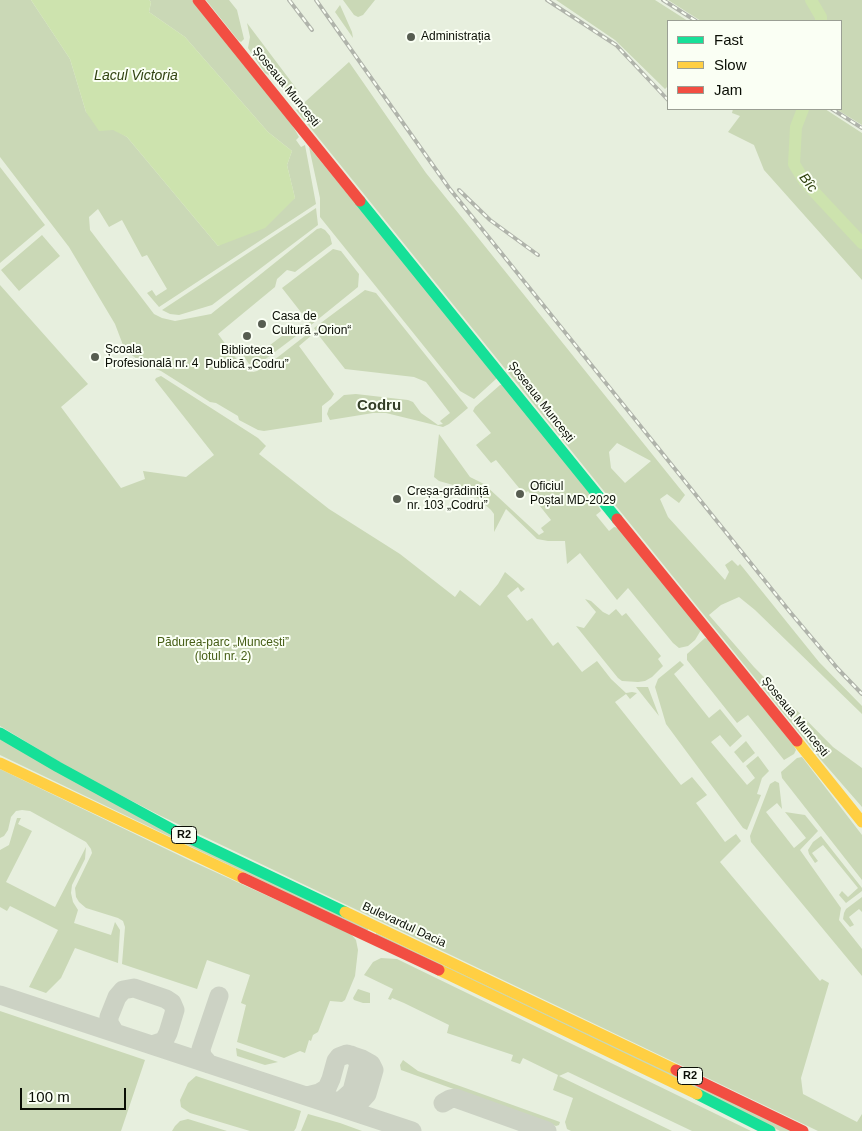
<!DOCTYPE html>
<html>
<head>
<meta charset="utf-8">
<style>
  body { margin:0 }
  #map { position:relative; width:862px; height:1131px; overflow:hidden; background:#e7efde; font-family:Helvetica,sans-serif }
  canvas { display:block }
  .legend { position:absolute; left:667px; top:20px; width:175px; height:90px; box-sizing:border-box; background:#fafff4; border:1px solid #9a9f94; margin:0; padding:6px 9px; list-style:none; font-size:15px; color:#0a0e05 }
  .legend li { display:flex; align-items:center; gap:10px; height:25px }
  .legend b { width:25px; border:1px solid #9a9f94 }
  .scale { position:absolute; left:20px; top:1088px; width:106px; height:22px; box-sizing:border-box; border:2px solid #0a0e05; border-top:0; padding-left:6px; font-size:15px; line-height:18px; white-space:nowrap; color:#0a0e05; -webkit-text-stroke:4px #fafff4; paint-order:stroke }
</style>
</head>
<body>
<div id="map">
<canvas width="862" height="1131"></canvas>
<ul class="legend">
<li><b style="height:6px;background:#16e098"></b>Fast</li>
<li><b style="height:6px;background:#ffcf43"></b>Slow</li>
<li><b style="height:6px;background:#f24e42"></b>Jam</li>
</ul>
<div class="scale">100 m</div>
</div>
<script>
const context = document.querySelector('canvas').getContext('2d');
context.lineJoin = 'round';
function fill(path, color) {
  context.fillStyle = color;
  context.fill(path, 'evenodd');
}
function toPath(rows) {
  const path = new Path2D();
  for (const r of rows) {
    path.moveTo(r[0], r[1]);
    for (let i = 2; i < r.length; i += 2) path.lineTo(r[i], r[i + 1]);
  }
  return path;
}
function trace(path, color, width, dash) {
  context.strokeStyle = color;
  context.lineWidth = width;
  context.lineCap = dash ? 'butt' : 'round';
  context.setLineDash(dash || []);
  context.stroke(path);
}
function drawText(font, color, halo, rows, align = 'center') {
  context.font = font + ' Helvetica,sans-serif';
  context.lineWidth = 4;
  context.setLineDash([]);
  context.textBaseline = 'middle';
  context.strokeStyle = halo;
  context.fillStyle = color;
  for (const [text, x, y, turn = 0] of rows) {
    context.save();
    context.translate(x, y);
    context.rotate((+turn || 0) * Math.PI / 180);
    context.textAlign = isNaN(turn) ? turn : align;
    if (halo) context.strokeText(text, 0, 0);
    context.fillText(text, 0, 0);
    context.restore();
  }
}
fill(toPath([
  [0,0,31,0,70,59,86,112,127,137,218,246,295,198,287,165,292,151,268,132,185,37,149,12,151,2,149,0,192,0,291,123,299,137,296,140,301,147,305,145,316,204,159,307,147,293,152,290,156,296,167,289,147,255,142,257,122,220,109,227,98,209,89,217,90,230,154,314,162,318,175,321,211,314,317,229,321,228,325,230,330,236,332,244,295,272,287,270,277,279,275,287,218,334,241,365,253,372,257,371,269,364,310,332,312,335,299,346,334,394,331,399,322,406,322,422,264,431,258,430,239,420,238,416,216,403,210,402,161,371,143,364,128,352,123,345,115,324,69,247,0,157],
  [206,0,229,0,237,10,244,39,241,42,238,40],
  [343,0,375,0,363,15,358,17,354,15],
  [556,0,655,0,688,21,668,21,668,86,665,89,615,40],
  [668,0,862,0,862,125,836,109,841,109,841,21,701,21],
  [340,5,352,32,353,38,335,12],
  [247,23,299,92,290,95,277,80,265,73,248,48,250,37],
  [349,62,426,173,685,495,679,503,667,494,660,499,668,517,725,580,729,572,725,565,732,560,738,566,740,564,819,662,862,706,862,714,755,610,739,597,721,605,709,615,754,667,833,747,862,768,862,807,822,761,296,110],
  [617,443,651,461,625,483,611,468,609,452],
  [733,109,825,109,862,133,862,280,764,170,754,145,728,132,740,116,732,113],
  [309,147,496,374,496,379,474,399,460,391,320,217,320,198],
  [0,167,45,225,0,263],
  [316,208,318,225,212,305,179,315,170,314,162,310],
  [42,235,60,256,19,291,1,270],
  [333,249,341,251,359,274,358,287,311,325,282,288],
  [0,285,88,384,61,407,121,488,145,479,143,471,186,477,214,455,155,380,156,378,161,376,258,438,266,446,259,454,329,509,400,554,455,597,460,590,480,606,498,584,505,572,525,589,521,592,518,587,507,596,527,621,532,618,553,646,558,642,582,672,597,661,611,679,626,693,632,692,637,693,630,699,626,694,615,702,681,785,692,777,707,795,696,803,725,842,736,834,741,841,720,862,820,981,822,979,829,983,801,1078,803,1094,857,1122,862,1114,862,1131,818,1131,159,815,78,773,0,726],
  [365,290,376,293,468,408,449,424,443,427,386,413,373,413,330,420,327,414,329,408,344,395,356,394,408,400,413,402,421,413,438,425,443,424,440,421,450,413,426,382,414,377,345,369,320,337,314,328],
  [291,329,296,336,259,364,249,364,243,355,255,346,261,352],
  [500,385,504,385,595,500,601,511,596,515,609,531,614,527,619,528,701,630,695,640,688,646,679,648,673,643,628,588,617,600,580,553,567,564,565,541,548,541,537,539,506,509,494,532,494,514,491,510,467,489,439,481,434,477,439,434,470,477,484,484,539,535,544,532,541,528,551,520,528,491,524,494,496,460,491,463,476,445,491,433,473,411,475,407],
  [585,599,591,601,603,612,609,615,616,609,622,616,626,613,661,656,658,659,663,666,652,677,645,681,638,682,622,681,618,678,576,626,584,628,596,612],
  [705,638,708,639,794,746,796,750,794,754,784,760,748,715,737,723,687,660,687,654],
  [680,661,684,665,674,674,709,718,720,709,742,736,730,747,720,735,711,742,747,785,755,778,746,766,758,756,769,771,762,778,757,794,761,795,747,830,743,828,666,724,655,687,658,679],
  [636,687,648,687,659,716],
  [0,739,368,928,368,930,366,931,0,755],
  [746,741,755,753,743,763,734,752],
  [802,757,862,835,862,880,782,778,781,772,797,758],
  [0,769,191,861,351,934,356,940,358,950,355,976,345,1000,342,1002,330,1001,318,1032,313,1035,311,1041,309,1040,305,1053,300,1051,284,1058,237,1042,246,1005,241,1003,250,975,207,960,197,989,122,964,125,927,123,921,118,918,86,908,79,902,76,897,75,888,92,853,91,849,86,842,30,811,22,810,16,811,11,817,8,830,4,836,0,838],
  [775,781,779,783,782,809,777,803,766,812,794,848,806,838,785,812,805,815,818,831,800,850,841,908,839,920,862,949,862,976,751,842,750,836,770,784],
  [17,818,21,818,18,824,32,831,6,882,55,907,86,847,85,859,72,885,71,893,73,902,78,910,74,923,111,935,115,922,120,930,118,963,75,948,61,978,46,993,29,987,58,930,10,906,7,911,0,907,0,850,9,845],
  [821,836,862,888,862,891,846,903,839,895,842,891,848,897,858,888,823,845,812,853,818,861,815,863,809,854,808,850,813,842],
  [862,897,862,912,859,909,849,917,854,925,850,927,843,919,844,913,846,909],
  [376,933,794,1131,780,1131,739,1110,376,936],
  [381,958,397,959,751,1131,692,1131,568,1072,559,1076,672,1131,571,1131,567,1129,565,1122,573,1098,553,1090,558,1075,523,1058,520,1064,511,1061,513,1055,447,1033,449,1025,404,1003,392,998,391,1000,388,999,393,989,364,975,373,962],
  [358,989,370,993,370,1003,363,1003,354,1000,353,998],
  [0,1011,145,1060,121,1131,0,1131],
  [236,1048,278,1062,265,1065,237,1056],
  [403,1060,418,1071,560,1122,559,1125,556,1126,401,1070,400,1065],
  [196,1076,301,1111,296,1128,294,1131,250,1131,190,1113,181,1107,180,1100,188,1083],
  [308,1114,340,1123,362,1131,301,1131],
  [188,1119,227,1131,172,1131,175,1126,180,1121]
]), '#cad8b6');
fill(toPath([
  [31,0,149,0,151,2,149,12,185,37,268,132,292,151,287,165,295,198,265,228,218,246,127,137,113,130,99,131,86,112,70,59]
]), '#cde3ae');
trace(toPath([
  [811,0,821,17,821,21],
  [803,109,796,127,794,164,805,182,862,243]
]), '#cde3ae', 12);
trace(toPath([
  [0,995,412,1131],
  [115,1033,109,1023,109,1017,117,997,123,990,134,988,166,999,172,1003,175,1010,168,1033,164,1041,152,1045],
  [209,1064,202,1056,201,1049,219,996],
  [307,1096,319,1093,327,1088,331,1079,336,1061,339,1057,347,1054,362,1059,371,1064,374,1070,367,1094,357,1105,343,1108],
  [328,1103,342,1100,352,1091,359,1064,355,1057,351,1055],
  [443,1103,450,1099,455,1098,547,1131]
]), '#ccd2c4', 19);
trace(toPath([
  [360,201,617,519],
  [0,733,58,767,177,832,345,912],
  [697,1094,770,1131]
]), '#16e098', 11);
trace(toPath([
  [797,741,862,822],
  [0,763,243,878],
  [345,912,676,1070],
  [439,970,697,1094]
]), '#ffcf43', 11);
trace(toPath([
  [198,0,360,201],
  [617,519,797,741],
  [243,878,439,970],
  [676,1070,803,1131]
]), '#f24e42', 11);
const rail = toPath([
  [289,0,312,30],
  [316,0,449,188,790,612,838,669,862,694],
  [547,0,616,45,668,100],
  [663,0,696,21],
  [832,109,862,128],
  [459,190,490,220,538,255]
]);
trace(rail, '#b0b4ab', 4);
trace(rail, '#fafff4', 2, [5.5]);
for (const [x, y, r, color] of [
  [411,37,5,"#575d51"],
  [262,324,5,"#575d51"],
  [247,336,5,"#575d51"],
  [95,357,5,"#575d51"],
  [520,494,5,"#575d51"],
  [397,499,5,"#575d51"]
]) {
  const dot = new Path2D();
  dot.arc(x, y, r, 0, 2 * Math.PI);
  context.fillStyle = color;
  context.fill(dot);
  trace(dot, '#fafff4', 2);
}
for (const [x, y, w] of [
  [184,835,25],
  [690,1076,25]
]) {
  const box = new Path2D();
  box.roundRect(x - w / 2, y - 8.5, w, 17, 4);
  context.fillStyle = '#fafff4';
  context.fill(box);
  trace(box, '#0a0e05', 1);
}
drawText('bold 11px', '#0a0e05', null, [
  ["R2",184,835],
  ["R2",690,1076]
]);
drawText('12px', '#0a0e05', '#fafff4', [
  ["Administrația",421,37],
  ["Casa de",272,317],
  ["Cultură „Orion“",272,331],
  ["Școala",105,350],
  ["Profesională nr. 4",105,364],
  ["Biblioteca",247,351,"center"],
  ["Publică „Codru”",247,365,"center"],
  ["Oficiul",530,487],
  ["Poștal MD-2029",530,501],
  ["Creșa-grădiniță",407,492],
  ["nr. 103 „Codru”",407,506]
], 'left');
drawText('12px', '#0a0e05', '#fafff4', [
  ["Șoseaua Muncești",286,87,51],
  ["Șoseaua Muncești",541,402,52],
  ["Șoseaua Muncești",795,717,51],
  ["Bulevardul Dacia",404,925,25]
]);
drawText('12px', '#465e16', '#fafff4', [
  ["Pădurea-parc „Muncești”",223,643],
  ["(lotul nr. 2)",223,657]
]);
drawText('italic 14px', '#314311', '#fafff4', [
  ["Lacul Victoria",136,76],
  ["Bîc",808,183,52]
]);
drawText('bold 15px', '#343e27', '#fafff4', [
  ["Codru",379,406]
]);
</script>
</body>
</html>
